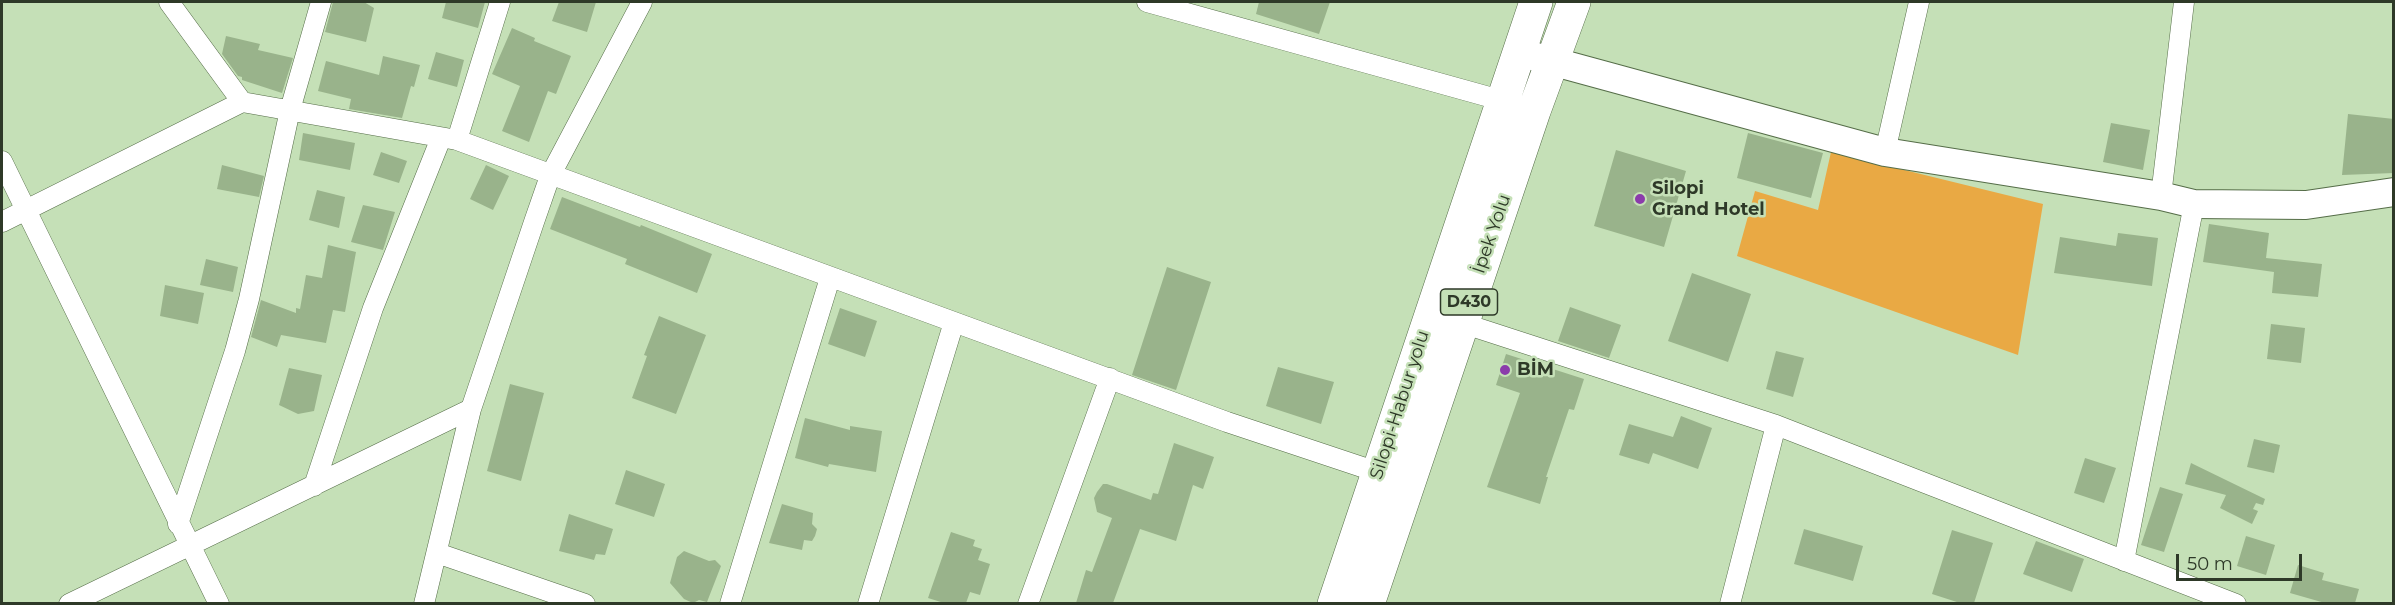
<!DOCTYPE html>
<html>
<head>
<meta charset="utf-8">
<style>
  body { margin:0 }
  #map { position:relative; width:2395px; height:605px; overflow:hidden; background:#c5e0b7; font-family:Montserrat,sans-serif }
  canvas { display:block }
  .frame { position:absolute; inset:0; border:3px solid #2e3928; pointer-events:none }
  .scale { position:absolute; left:2176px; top:554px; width:126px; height:27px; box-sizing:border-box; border:3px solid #2e3928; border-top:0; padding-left:8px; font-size:18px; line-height:21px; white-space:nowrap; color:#2e3928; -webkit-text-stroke:4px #c5e0b7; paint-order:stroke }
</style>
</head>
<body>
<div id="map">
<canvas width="2395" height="605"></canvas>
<div class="frame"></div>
<div class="scale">50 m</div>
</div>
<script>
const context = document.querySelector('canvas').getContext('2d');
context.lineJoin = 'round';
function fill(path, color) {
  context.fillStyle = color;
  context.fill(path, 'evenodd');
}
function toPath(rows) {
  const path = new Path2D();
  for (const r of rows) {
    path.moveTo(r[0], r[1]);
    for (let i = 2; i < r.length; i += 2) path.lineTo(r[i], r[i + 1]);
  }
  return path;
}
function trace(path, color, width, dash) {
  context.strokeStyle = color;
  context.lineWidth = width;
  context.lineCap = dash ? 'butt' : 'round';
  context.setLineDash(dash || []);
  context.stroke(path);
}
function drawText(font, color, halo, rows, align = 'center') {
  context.font = font + ' Montserrat,sans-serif';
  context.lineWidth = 5;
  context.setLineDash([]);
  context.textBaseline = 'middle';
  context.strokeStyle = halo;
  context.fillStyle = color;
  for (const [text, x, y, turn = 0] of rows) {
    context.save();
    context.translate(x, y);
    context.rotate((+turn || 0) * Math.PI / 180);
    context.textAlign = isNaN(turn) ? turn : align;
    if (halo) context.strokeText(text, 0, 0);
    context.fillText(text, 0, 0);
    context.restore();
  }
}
fill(toPath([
  [1831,152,2043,204,2018,355,1737,256,1755,191,1818,210]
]), '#e9a944');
fill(toPath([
  [333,2,364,2,374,8,366,42,325,32],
  [446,2,485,2,478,28,442,18],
  [559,2,596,2,587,32,552,21],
  [1259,2,1330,2,1319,34,1256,14],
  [512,28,535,38,534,41,571,56,556,94,548,91,529,142,502,131,520,86,492,74],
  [226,36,260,44,258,50,293,58,282,93,242,80,242,77,238,76,222,54],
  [436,52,464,60,457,87,428,79],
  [383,56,420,65,414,87,411,86,402,118,349,109,351,99,318,91,326,61,379,75],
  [2348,114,2394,119,2394,173,2342,175],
  [2111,123,2150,130,2143,170,2103,162],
  [303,133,355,143,350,170,299,160],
  [1748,133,1823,153,1811,198,1737,178],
  [1616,150,1686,171,1664,247,1594,226],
  [381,152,407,161,399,183,373,175],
  [222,165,264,176,259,197,217,189],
  [486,165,509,176,493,210,470,199],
  [317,190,345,197,339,228,309,220],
  [562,197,640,227,641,225,712,254,697,293,625,264,627,259,550,229],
  [363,205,395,212,383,250,351,242],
  [2209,224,2269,233,2266,258,2322,264,2318,297,2272,293,2274,272,2203,262],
  [2118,233,2158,238,2152,286,2054,273,2060,237,2116,246],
  [328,245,356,252,345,312,333,310,326,343,281,335,277,347,251,337,261,300,296,313,296,308,300,309,306,275,322,278],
  [206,259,238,267,233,292,200,285],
  [1167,267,1211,282,1176,390,1132,375],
  [1692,273,1751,294,1728,362,1668,341],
  [165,285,204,293,198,324,160,316],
  [1570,307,1621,325,1609,358,1558,341],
  [840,308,877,321,865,357,828,344],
  [659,316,706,335,676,414,632,398,647,356,644,355],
  [2271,324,2305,328,2301,363,2267,359],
  [1776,351,1804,358,1793,397,1766,389],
  [1506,354,1584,379,1574,410,1569,409,1546,477,1548,477,1540,504,1487,487,1520,393,1496,385],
  [1278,367,1334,382,1321,424,1266,406],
  [289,368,322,375,314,411,298,414,279,405],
  [510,384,544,393,521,481,487,471],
  [1681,416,1712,428,1698,469,1653,453,1649,464,1619,455,1629,424,1673,437],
  [805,418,850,430,850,426,882,431,876,472,829,464,828,467,795,458],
  [2254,439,2280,445,2274,473,2247,467],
  [1174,443,1214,457,1203,489,1193,485,1176,541,1140,529,1113,603,1076,603,1086,570,1092,572,1112,518,1097,512,1094,498,1097,492,1103,484,1107,484,1151,500,1153,493,1158,494],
  [2085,458,2116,468,2104,503,2074,493],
  [2191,463,2265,499,2263,505,2256,503,2253,509,2258,511,2252,524,2220,508,2226,495,2185,484],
  [626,470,665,484,654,517,615,504],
  [2160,487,2183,494,2164,552,2141,545],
  [782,504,813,513,812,524,817,529,815,536,812,541,804,540,802,550,769,543],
  [569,514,613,529,605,555,596,554,594,560,559,551],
  [1804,529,1863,546,1853,581,1794,564],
  [1952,530,1993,543,1974,603,1960,603,1932,594],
  [951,532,975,540,973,546,982,549,978,560,990,564,980,595,970,592,966,603,944,603,928,598],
  [2246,536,2275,545,2266,575,2237,566],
  [2036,541,2084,559,2072,592,2023,574],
  [684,551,709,561,715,560,721,566,707,602,699,600,693,603,684,599,670,583,677,557],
  [2298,565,2324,573,2322,580,2359,589,2355,603,2325,603,2290,593]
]), '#99b38b');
const street = toPath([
  [169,2,242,102,457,140,1227,422,1377,472],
  [1147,2,1511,103],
  [457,140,500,2],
  [1885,152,1919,2],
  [2,161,219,604],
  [2161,196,2184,2],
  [2,222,242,102],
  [1462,323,1776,425,2236,604],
  [314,486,373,308,441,138],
  [178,524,235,351,249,299,290,110,321,2],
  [437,553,585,604],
  [2124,561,2194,204],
  [69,604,471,409],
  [424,604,471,409,534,222,550,176,642,2],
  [730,604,830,278],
  [868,604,954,322],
  [1028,604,1110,378],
  [1730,604,1776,425]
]);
const secondary = toPath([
  [1518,52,1885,152,2161,196,2194,204,2306,205,2394,192]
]);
const highway = toPath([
  [1334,604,1536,2],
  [1368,604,1534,111,1574,2]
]);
trace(street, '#556d48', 21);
trace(secondary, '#556d48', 30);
trace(highway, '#556d48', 34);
trace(street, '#fff', 20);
trace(secondary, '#fff', 28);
trace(highway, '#fff', 33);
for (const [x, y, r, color] of [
  [1640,199,6,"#8b3bab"],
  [1505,370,6,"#8b3bab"]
]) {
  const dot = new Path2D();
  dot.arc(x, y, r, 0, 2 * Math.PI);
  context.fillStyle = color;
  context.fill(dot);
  trace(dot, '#c5e0b7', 2);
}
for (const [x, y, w] of [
  [1469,302,57]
]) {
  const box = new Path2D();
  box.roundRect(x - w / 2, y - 13, w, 26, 4.5);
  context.fillStyle = '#c5e0b7';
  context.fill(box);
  trace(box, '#2e3928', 1.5);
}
drawText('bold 16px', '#2e3928', null, [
  ["D430",1469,302]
]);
drawText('bold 18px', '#2e3928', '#c5e0b7', [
  ["Silopi",1652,189],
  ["Grand Hotel",1652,210],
  ["BİM",1517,370]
], 'left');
drawText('18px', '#2e3928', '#c5e0b7', [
  ["İpek Yolu",1492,234,-71],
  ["Silopi-Habur yolu",1400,405,-72]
]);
</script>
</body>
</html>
